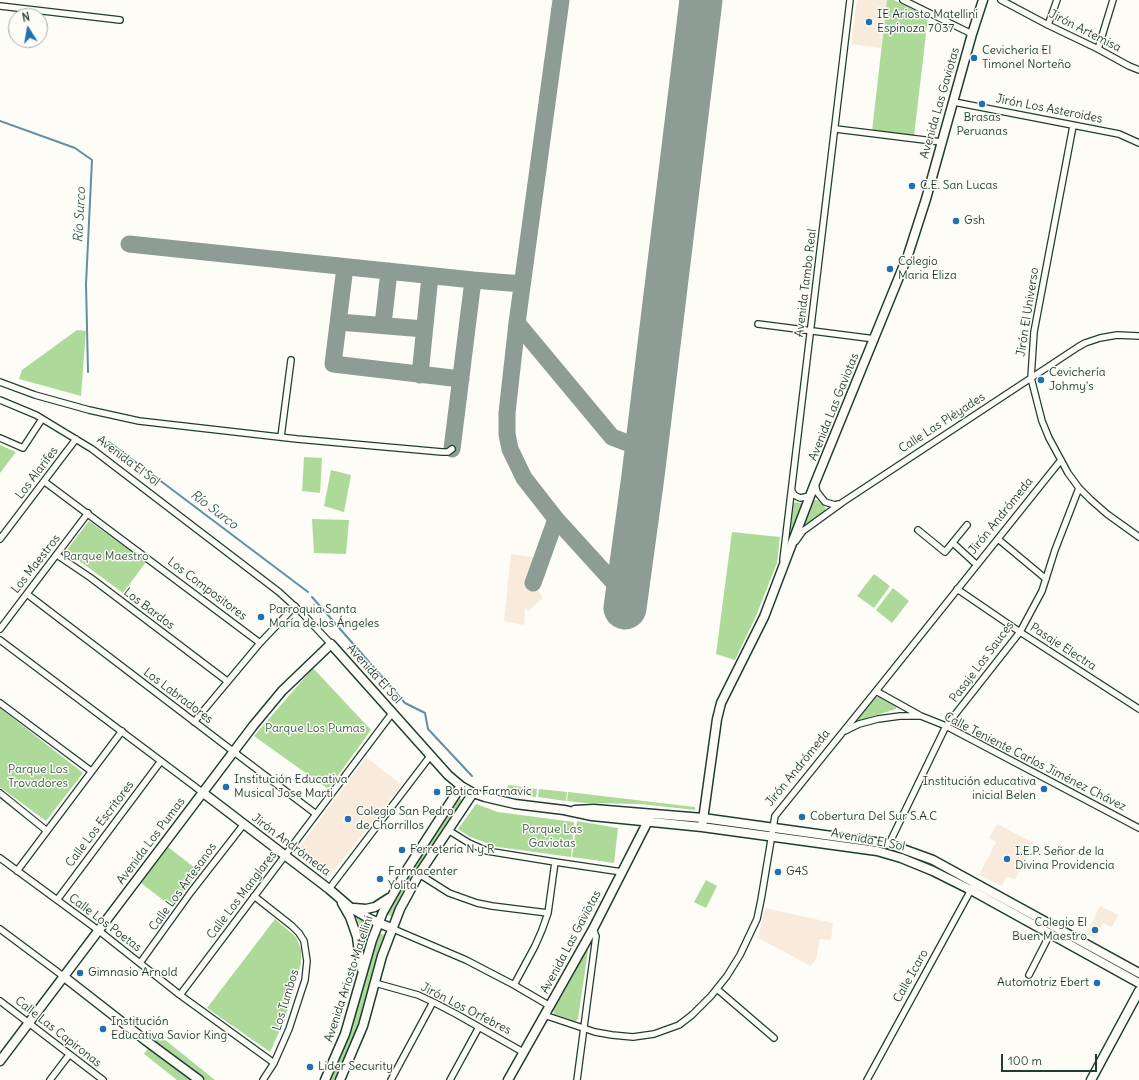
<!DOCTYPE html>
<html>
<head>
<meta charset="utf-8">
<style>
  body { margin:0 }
  #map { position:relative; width:1139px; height:1080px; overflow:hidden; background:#fdfcf7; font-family:Delius,sans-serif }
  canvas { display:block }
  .north { position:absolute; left:8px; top:8px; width:40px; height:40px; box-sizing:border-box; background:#fdfcf7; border:1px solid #a4b0a9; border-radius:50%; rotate:349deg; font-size:11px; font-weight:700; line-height:16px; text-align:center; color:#1f3d34 }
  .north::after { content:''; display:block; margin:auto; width:14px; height:18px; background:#1f6fb2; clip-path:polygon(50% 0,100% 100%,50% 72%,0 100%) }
  .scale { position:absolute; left:1001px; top:1054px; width:96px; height:18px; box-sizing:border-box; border:2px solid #1f3d34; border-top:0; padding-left:5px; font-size:12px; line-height:14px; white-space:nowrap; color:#1f3d34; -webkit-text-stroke:3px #fdfcf7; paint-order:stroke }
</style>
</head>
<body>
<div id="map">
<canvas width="1139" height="1080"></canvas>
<div class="north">N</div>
<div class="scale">100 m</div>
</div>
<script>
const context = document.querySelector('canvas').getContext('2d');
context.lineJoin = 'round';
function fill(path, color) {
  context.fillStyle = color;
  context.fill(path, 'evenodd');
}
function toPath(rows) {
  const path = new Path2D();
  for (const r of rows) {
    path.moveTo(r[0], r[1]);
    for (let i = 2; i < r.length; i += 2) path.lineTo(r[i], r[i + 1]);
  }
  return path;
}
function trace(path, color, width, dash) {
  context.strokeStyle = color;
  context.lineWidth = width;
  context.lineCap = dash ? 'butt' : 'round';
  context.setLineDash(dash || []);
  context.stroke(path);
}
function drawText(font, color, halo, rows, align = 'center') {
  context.font = font + ' Delius,sans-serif';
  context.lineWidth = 3;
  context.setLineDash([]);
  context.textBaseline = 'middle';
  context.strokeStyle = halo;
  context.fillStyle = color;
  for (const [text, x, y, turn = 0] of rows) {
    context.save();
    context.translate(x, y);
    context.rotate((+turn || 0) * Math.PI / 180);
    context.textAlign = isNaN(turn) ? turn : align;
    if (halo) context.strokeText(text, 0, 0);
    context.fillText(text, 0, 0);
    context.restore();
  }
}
fill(toPath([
  [857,0,887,0,881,48,851,44],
  [511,554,533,557,531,580,543,598,528,611,525,608,524,625,504,621],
  [366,757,402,785,328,878,295,853],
  [997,824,1034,843,1015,880,1007,876,1002,886,979,875,996,842,989,838],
  [1100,906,1118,915,1112,927,1103,923,1095,938,1086,934],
  [765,908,833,923,831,940,820,939,816,959,811,966,758,938]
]), '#f8ebdc');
fill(toPath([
  [887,0,894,0,928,17,914,136,872,131],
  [77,330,86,331,81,396,19,379,22,370],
  [0,445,16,452,0,473],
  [304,457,322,458,320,493,302,491],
  [331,470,351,475,344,512,324,506],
  [814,500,817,500,825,507,826,512,804,527],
  [796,502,803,504,790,537,793,506,794,503],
  [312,519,349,520,346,554,314,553],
  [89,521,146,562,123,593,66,551],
  [732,532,780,537,777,563,756,616,735,660,716,654],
  [874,574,890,586,874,608,857,596],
  [893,588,909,601,892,623,876,610],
  [313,668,371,730,328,789,254,736],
  [874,697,879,697,896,706,896,709,858,721,856,720,856,718],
  [0,708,83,773,46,821,0,787],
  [508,785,537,789,536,797,507,794],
  [539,789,567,792,566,801,538,797],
  [568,792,695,807,695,810,640,804,585,803,567,801],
  [458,797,464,801,393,917,386,914,392,900],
  [476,804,498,812,574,822,571,857,498,847,470,837,458,829],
  [577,821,618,828,614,863,572,857],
  [168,847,199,871,172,907,141,883],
  [706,880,717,886,706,908,694,902],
  [354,912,371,925,365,945,360,926],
  [275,919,296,937,301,949,301,963,285,1019,270,1052,207,1008],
  [378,933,385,935,378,956,360,1024,337,1080,328,1080],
  [586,948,588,948,588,950,578,1019,576,1021,574,1021,554,1014,553,1009],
  [159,1035,215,1080,202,1080,154,1042],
  [149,1047,190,1080,177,1080,144,1054]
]), '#aeda99');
const water = toPath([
  [588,905,592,908,584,923,579,922,579,917,584,914,583,908,588,905]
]);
fill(water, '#8fc5ed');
trace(water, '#628fa3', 1);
trace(toPath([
  [0,121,75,148,92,160,86,284,88,372],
  [109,442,308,592],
  [312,597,405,703,425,713,428,729,472,776]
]), '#628fa3', 2);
trace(toPath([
  [561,0,517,323,507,413,507,434,510,449,524,478,556,519,626,596],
  [129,244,473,280,522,284],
  [345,267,333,364,461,379],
  [339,322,424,329],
  [517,323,612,437,625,442,632,442,644,434,649,428],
  [383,325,389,271],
  [420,375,430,276],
  [452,449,473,280],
  [533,583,556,519]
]), '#8e9c96', 17);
trace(toPath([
  [625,608,643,476,701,0]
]), '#8e9c96', 43);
const street = toPath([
  [903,0,972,34],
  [1001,0,1048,25,1098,49,1129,66,1139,70],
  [0,6,120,20],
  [1048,25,1057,0],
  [1098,49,1113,0],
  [954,102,1119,134,1139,143],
  [1073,126,1034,332,1031,378,1042,421,1049,438,1068,473,1079,488,1091,500,1107,514,1139,537],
  [836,129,941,142],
  [758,324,875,339],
  [0,382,35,395,89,410,139,421,297,439,442,452,448,452,452,449],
  [0,400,36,415,92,449,279,592,302,613,331,644],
  [281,437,291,360],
  [0,438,23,448,42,419],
  [45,482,260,643],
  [815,484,817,492,825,502,835,505,839,504],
  [792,491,794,495,800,498,810,496],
  [918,530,945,552,967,525],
  [0,539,76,439],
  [998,539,1046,579],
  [796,541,803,531,843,502,1078,347,1085,343,1100,338,1117,335,1139,336],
  [953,543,977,565],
  [57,555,91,578,227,681],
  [783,560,850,0],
  [957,589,1020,632,1139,709],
  [27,594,234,752,316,814],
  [0,629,88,513],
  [0,640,202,792],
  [876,691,919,715],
  [0,703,91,771],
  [194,722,260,643,295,606],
  [845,731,859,724,878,719,900,716,921,716,946,726,1139,828],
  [0,793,47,831],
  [448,830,469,843,487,851,555,862,622,872],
  [889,844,946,726,1020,632,1042,591,1055,550,1079,488],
  [0,858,98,930,180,995,274,1063],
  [17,871,122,731],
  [419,874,449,893,477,903,492,906,548,913],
  [329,889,431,755],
  [254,896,292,926,299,933,304,941,307,961,305,980,289,1029,274,1063,263,1080],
  [57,900,161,761],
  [391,928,466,960,514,985,550,1006],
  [0,929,63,976],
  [140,963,191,892,244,824],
  [1029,975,1050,934],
  [375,983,418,995,433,1002,456,1014,523,1052],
  [514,985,535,946,542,930,548,913,555,862],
  [717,989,774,1038],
  [180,995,393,712],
  [0,1001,103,1080],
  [544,1015,595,1032,612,1035,633,1037,654,1034,679,1025,692,1015,711,996,727,976,740,955,757,919,761,900,775,816,876,691,1061,460],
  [50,1080,69,1055],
  [391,1080,433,1002],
  [450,1080,479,1027],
  [577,1080,596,936,593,929],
  [867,1080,972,888]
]);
const secondary = toPath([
  [202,792,329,889,351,908,370,919,391,928],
  [575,810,594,809,703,818,889,844,933,860,1139,973],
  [702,827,717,719,721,703,764,617,815,483,908,255,926,199,972,34,983,0],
  [342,903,350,917,357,937,361,968],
  [354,908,366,909,375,907,389,898],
  [63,976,145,1040,199,1080],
  [0,1061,253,726,282,691,331,644,448,775,461,786,473,793,485,797,515,804,564,810,592,816,702,827,877,851,901,858,933,871,971,890,1139,983],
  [325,1080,345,1034,372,940,383,912,408,868,461,786],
  [340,1080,363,1026,382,956,400,909,419,874,473,793],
  [508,1080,593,929,648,821,649,818],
  [1091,1080,1139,991]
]);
trace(street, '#1f3d34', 8);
trace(secondary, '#1f3d34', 11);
trace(street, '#fdfcf7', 5.5);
trace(secondary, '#fdfcf7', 8);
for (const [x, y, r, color] of [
  [869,22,4,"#1f6fb2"],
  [974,58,4,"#1f6fb2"],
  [982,104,4,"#1f6fb2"],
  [912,186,4,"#1f6fb2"],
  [956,221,4,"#1f6fb2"],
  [890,269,4,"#1f6fb2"],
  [1041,380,4,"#1f6fb2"],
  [261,617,4,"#1f6fb2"],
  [226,787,4,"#1f6fb2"],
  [1044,789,4,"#1f6fb2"],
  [437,792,4,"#1f6fb2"],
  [802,817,4,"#1f6fb2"],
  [348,819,4,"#1f6fb2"],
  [402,850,4,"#1f6fb2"],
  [1007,859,4,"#1f6fb2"],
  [778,872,4,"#1f6fb2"],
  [380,879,4,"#1f6fb2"],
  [1095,930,4,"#1f6fb2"],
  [80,973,4,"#1f6fb2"],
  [1097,983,4,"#1f6fb2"],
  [103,1029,4,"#1f6fb2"],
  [310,1067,4,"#1f6fb2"]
]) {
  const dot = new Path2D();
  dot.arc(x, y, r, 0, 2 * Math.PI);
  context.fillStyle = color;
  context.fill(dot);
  trace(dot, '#fdfcf7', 1.5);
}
drawText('12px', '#1f3d34', '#fdfcf7', [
  ["IE Ariosto Matellini",877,15],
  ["Espinoza 7037",877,29],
  ["Cevichería El",982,51],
  ["Timonel Norteño",982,65],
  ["Brasas",982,118,"center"],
  ["Peruanas",982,132,"center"],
  ["C.E. San Lucas",920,186],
  ["Gsh",964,221],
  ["Colegio",898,262],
  ["Maria Eliza",898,276],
  ["Cevichería",1049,373],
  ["Johmy's",1049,387],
  ["Parroquia Santa",269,610],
  ["María de los Ángeles",269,624],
  ["Institución Educativa",234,780],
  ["Musical Jose Marti",234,794],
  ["Institución educativa",1036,782,"right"],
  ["inicial Belen",1036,796,"right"],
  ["Botica Farmavic",445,792],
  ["Colegio San Pedro",356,812],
  ["de Chorrillos",356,826],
  ["Cobertura Del Sur S.A.C",810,817],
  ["Ferretería N y R",410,850],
  ["I.E.P. Señor de la",1015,852],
  ["Divina Providencia",1015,866],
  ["Farmacenter",388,872],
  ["Yolita",388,886],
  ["G4S",786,872],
  ["Colegio El",1087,923,"right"],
  ["Buen Maestro",1087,937,"right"],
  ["Gimnasio Arnold",88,973],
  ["Automotriz Ebert",1089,983,"right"],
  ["Institución",111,1022],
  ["Educativa Savior King",111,1036],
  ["Lider Security",318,1067]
], 'left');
drawText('12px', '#1f3d34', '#fdfcf7', [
  ["Jirón Artemisa",1085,31,27],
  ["Avenida Las Gaviotas",940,103,-74],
  ["Jirón Los Asteroides",1049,109,11],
  ["Avenida Tambo Real",806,283,-83],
  ["Jirón El Universo",1028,312,-81],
  ["Avenida Las Gaviotas",834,407,-68],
  ["Calle Las Pléyades",942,423,-33],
  ["Avenida El Sol",128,461,37],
  ["Los Alarifes",37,473,-53],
  ["Jirón Andrómeda",1001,516,-51],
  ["Los Maestros",36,564,-52],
  ["Los Compositores",207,589,37],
  ["Los Bardos",149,609,37],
  ["Pasaje Electra",1063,647,33],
  ["Pasaje Los Sauces",982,662,-53],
  ["Avenida El Sol",374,674,48],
  ["Los Labradores",178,696,37],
  ["Calle Teniente Carlos Jiménez Chávez",1035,762,27],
  ["Jirón Andrómeda",798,768,-51],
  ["Calle Los Escritores",100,824,-53],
  ["Avenida El Sol",868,840,11],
  ["Avenida Los Pumas",151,841,-53],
  ["Jirón Andrómeda",291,845,37],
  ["Calle Los Artesanos",183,887,-54],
  ["Calle Los Manglares",242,895,-53],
  ["Calle Los Poetas",105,923,37],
  ["Avenida Las Gaviotas",571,942,-62],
  ["Calle Icaro",911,976,-61],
  ["Avenida Ariosto Matellini",349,979,-72],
  ["Los Tumbos",286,1000,-73],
  ["Jirón Los Orfebres",466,1009,27],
  ["Calle Las Capironas",58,1032,38]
]);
drawText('12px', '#3c5c48', '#fdfcf7', [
  ["Parque Maestro",106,557],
  ["Parque Los Pumas",315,729],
  ["Parque Los",38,770],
  ["Trovadores",38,784],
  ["Parque Las",552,830],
  ["Gaviotas",552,844]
]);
drawText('italic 13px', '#3b5f62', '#fdfcf7', [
  ["Río Surco",80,215,-87],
  ["Río Surco",214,510,37]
]);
</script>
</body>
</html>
